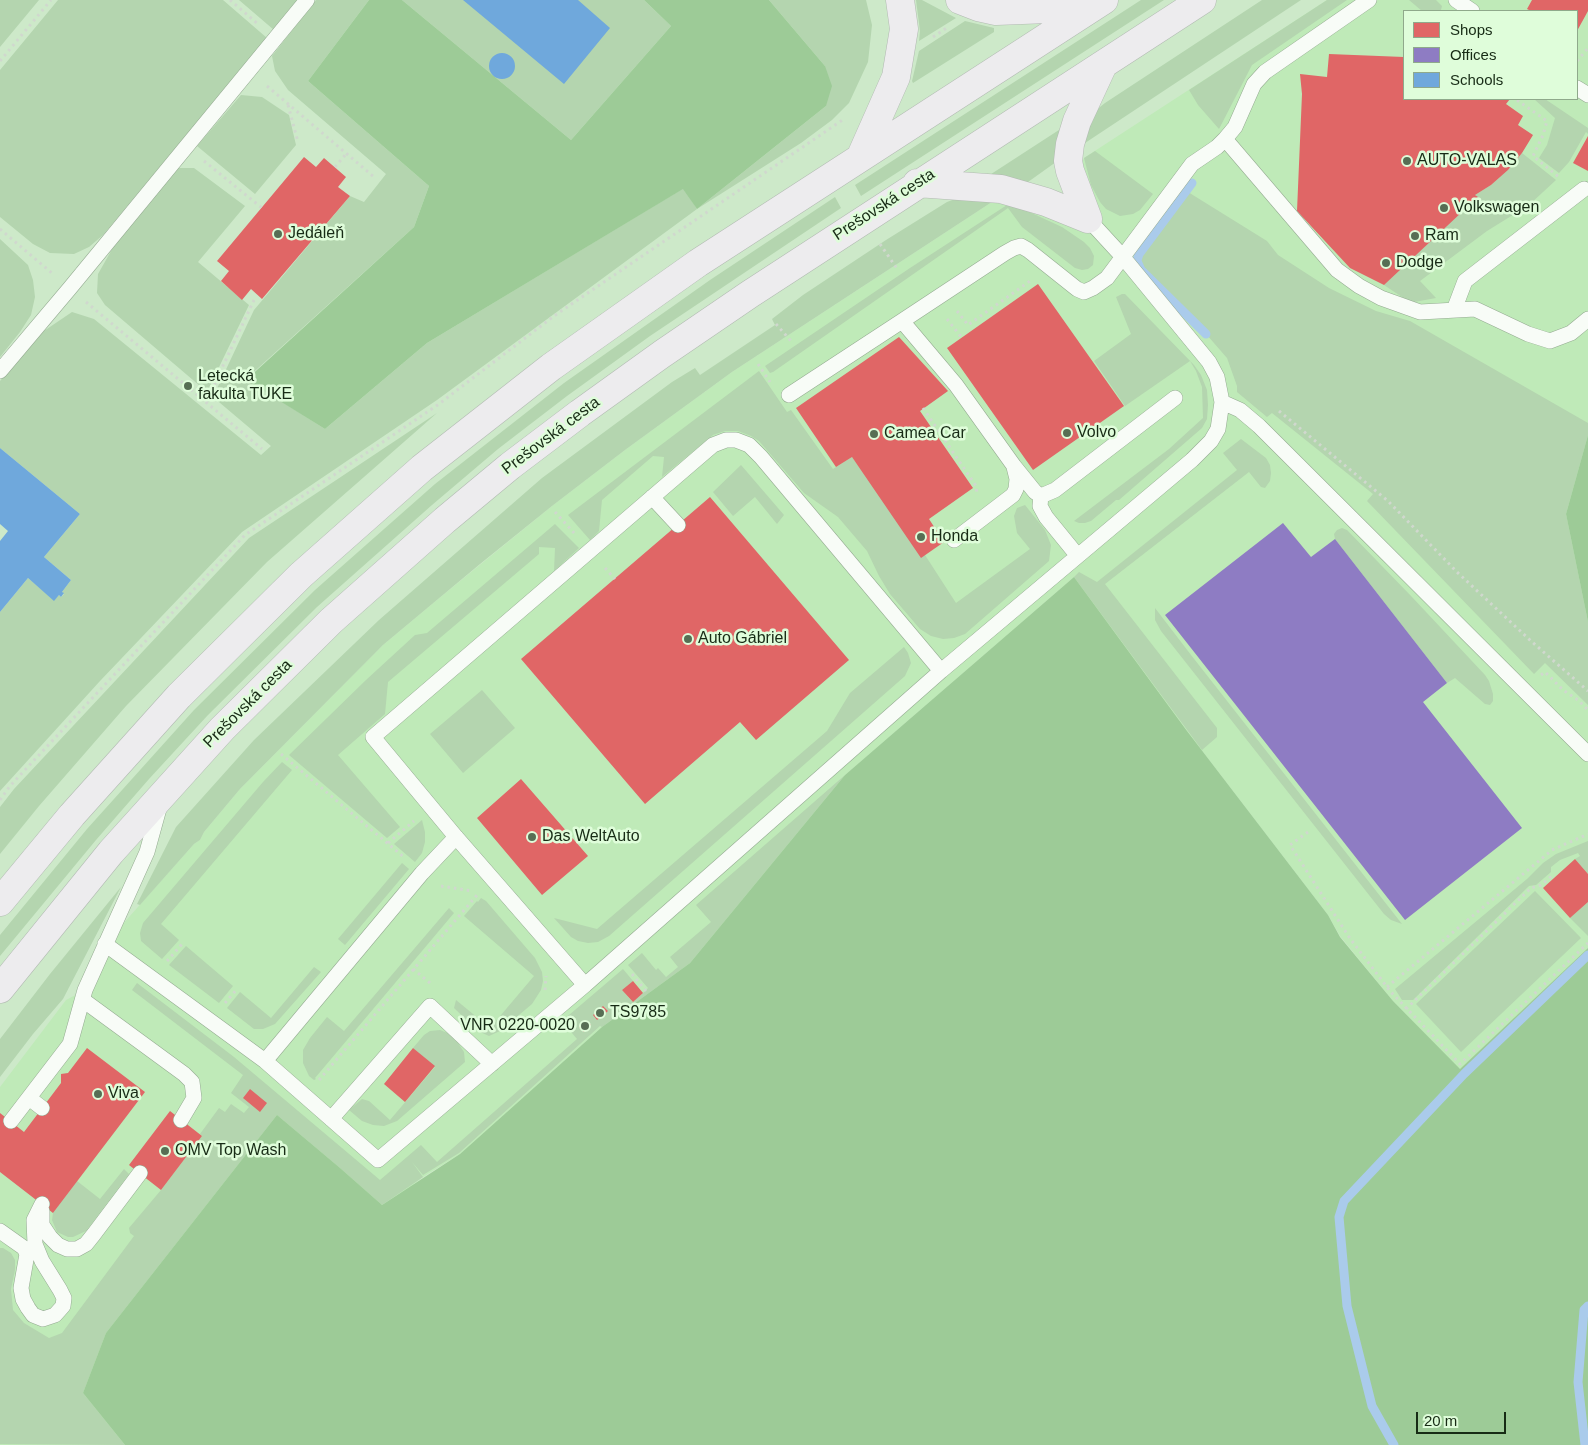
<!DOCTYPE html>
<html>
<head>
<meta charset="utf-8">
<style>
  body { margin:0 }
  #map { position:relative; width:1588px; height:1445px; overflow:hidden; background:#cde9c9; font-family:Helvetica,sans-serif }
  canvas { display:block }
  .legend { position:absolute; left:1403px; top:10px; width:175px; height:90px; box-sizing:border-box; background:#dffdda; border:1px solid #8fa98b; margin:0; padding:6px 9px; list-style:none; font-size:15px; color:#172b15 }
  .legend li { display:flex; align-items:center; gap:10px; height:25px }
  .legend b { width:25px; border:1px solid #8fa98b }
  .scale { position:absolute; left:1416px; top:1412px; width:90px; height:22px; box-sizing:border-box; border:2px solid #172b15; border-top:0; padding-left:6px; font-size:15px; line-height:18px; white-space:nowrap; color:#172b15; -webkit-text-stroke:4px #dffdda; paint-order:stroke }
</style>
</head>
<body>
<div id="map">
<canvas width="1588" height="1445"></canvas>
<ul class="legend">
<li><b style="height:14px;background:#e06666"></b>Shops</li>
<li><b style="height:14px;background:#8e7cc3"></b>Offices</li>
<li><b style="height:14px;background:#6fa8dc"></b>Schools</li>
</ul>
<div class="scale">20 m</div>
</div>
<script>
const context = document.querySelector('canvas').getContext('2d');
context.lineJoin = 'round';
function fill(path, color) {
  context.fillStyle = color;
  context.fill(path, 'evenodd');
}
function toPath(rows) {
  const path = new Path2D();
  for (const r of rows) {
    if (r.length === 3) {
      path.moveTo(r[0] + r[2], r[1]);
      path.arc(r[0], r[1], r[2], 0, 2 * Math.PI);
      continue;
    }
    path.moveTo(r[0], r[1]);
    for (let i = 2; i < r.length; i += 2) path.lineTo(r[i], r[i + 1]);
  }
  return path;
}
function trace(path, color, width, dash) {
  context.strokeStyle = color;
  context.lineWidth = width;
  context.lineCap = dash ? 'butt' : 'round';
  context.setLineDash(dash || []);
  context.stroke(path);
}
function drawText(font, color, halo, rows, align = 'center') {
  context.font = font + ' Helvetica,sans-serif';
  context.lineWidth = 5;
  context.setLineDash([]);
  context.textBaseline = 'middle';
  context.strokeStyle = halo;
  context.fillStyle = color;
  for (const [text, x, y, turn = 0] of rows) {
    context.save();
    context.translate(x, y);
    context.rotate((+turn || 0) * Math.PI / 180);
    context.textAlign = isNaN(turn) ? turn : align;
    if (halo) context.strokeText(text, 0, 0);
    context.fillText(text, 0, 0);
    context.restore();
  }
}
fill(toPath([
  [1327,0,1588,0,1588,435,1566,514,1588,622,1588,948,1460,1070,1393,1001,1340,936,1328,915,1187,731,1074,577,845,775,690,963,602,1027,460,1154,423,1177,410,1187,83,1393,125,1445,0,1445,0,1087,66,1000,85,990,105,944,194,844,200,840,204,832,240,789,383,645,443,595,552,506,625,450,732,372,995,200,1049,215,1074,185,1084,158],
  [1404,11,1577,11,1577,99,1404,99]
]), '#bfeab8');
fill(toPath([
  [0,0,39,0,0,47],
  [58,0,223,0,267,38,103,235,89,247,74,254,50,253,33,244,0,217,0,70],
  [239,0,298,0,274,30],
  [316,0,369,0,308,81,429,186,414,227,246,379,325,429,427,343,684,188,697,209,826,106,825,66,769,0,866,0,872,25,868,62,849,103,832,120,801,143,697,209,437,400,242,532,100,681,0,791,0,612,28,578,54,600,59,595,61,597,64,594,62,592,71,580,44,557,80,514,0,448,0,381,38,335,72,312,94,319,261,455,271,446,213,397,254,310,350,196,364,202,386,174,288,90,275,71,272,56],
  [402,0,644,0,671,26,571,140],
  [916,0,922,0,956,18,919,41,920,31],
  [1141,0,1164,0,861,196,855,185],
  [1262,0,1301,0,1082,145,1095,111,1105,103],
  [1327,0,1347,0,1252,65,1219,129,1198,105,1189,90],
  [1409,0,1436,0,1442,6,1441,10,1440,11,1422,11],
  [965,21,994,28,994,32,913,83,912,81,919,51],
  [241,95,262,97,289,115,296,145,255,194,197,146],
  [1534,99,1545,99,1588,128,1588,134,1586,132,1569,162,1559,173,1539,158,1547,145,1555,118],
  [1062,128,1056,162,1028,182,985,178],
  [1095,151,1153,194,1140,210,1133,214,1120,216,1106,209,1100,202,1091,185,1084,158],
  [1522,153,1556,180,1529,205,1487,231,1420,281,1436,298,1414,302,1405,299,1384,285,1477,197,1475,195,1491,185,1508,170],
  [178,168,194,168,245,206,198,262,249,305,207,392,105,305,97,293,98,274,115,244],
  [1188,192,1267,241,1278,255,1329,288,1376,311,1410,321,1588,423,1588,435,1566,514,1588,622,1588,705,1545,663,1534,674,1367,501,1373,494,1272,413,1267,417,1237,392,1237,386,1227,358,1207,335,1141,268,1139,263,1141,255],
  [963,196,995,200,732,372,625,450,552,506,480,564,383,645,240,789,204,832,200,840,194,844,140,905,137,904,176,827,254,740,379,620,542,478,672,382,695,368,700,375,775,325,772,319,803,295,886,240,947,202],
  [835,197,841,208,650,336,567,396,498,449,432,505,317,607,208,715,149,779,96,840,0,956,0,935,87,829,194,710,315,590,435,484,564,383,710,280],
  [1007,205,1023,209,1062,227,1084,242,1090,248,1094,256,1093,265,1088,269,1082,270,1075,268,1022,227,1008,208,773,372,770,373,765,366,910,268],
  [0,239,28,265,33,280,35,297,31,315,20,332,0,357],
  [1122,294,1125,294,1194,365,1201,375,1207,390,1208,405,1207,419,1202,428,1119,500,1116,500,1091,521,1085,523,1079,523,1074,521,1169,449,1203,418,1202,387,1196,371,1190,361,1125,406,1094,361,1131,334,1116,297],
  [759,371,787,412,791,410,833,469,852,457,925,555,956,603,1030,549,1017,533,1014,516,1017,508,1025,505,1045,530,1051,545,1049,561,965,634,954,638,943,639,931,636,920,629,890,594,879,576,867,551,838,517,804,493,759,441,751,436,738,431,725,431,713,435,662,477,664,457,653,456,602,500,599,531,590,540,568,515],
  [437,413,267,562,126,706,39,806,0,854,0,807,14,789,249,538],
  [1241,439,1266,458,1270,465,1271,473,1270,481,1265,488,1261,487,1249,472,1105,584,1217,728,1217,737,1202,750,1074,577,1079,572,1097,582,1237,470,1223,453],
  [741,465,784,515,777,524,755,497,733,516,713,492],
  [555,524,579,548,554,571,555,548,539,547,539,554,388,682,385,714,338,755,400,827,387,838,289,755,366,680,415,635,427,633],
  [1342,528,1347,530,1412,597,1485,675,1489,681,1493,694,1493,701,1490,705,1485,704,1455,678,1447,683,1335,539,1334,534,1337,530],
  [1155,608,1191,655,1402,924,1391,920,1384,914,1161,631,1155,620],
  [904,647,908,653,911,663,905,676,609,936,598,942,588,943,578,941,571,937,554,918,597,929,827,731,850,693],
  [482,690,515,728,463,773,430,734],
  [282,762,292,770,161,924,179,940,162,959,141,941,140,933,143,923,263,782],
  [845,775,690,963,602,1027,600,1026,459,1153,423,1175,412,1162,423,1177,382,1205,340,1168,277,1115,106,1333,83,1393,125,1445,0,1444,0,1248,3,1248,11,1253,15,1260,15,1270,11,1289,13,1310,24,1323,49,1338,62,1333,134,1236,130,1233,129,1228,161,1190,202,1136,200,1134,219,1108,225,1112,231,1104,244,1113,249,1107,231,1093,243,1075,132,990,137,983,234,1057,380,1180,421,1145,437,1162,577,1039,562,1021,623,969,633,981,622,990,629,998,633,1002,643,993,648,988,628,965,642,953,656,970,658,968,666,977,678,967,670,957,711,922,696,905],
  [422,820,425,832,425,842,422,853,415,862,394,844],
  [1588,841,1588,874,1575,859,1580,856,1578,853,1560,860,1551,867,1551,872,1536,885,1529,886,1413,1000,1402,1000,1395,989,1527,879,1543,863,1556,854],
  [402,863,409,869,345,945,338,939],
  [121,887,63,999,33,1034,0,1077,0,1039,50,974],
  [1535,891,1581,938,1461,1052,1416,1004],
  [481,898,486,901,535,958,542,972,543,981,541,990,532,1004,500,1031,489,1036,478,1031,454,1008,456,1000,490,1028,534,976,464,916,477,901,478,902],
  [1588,902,1588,936,1570,918],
  [449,908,454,913,315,1078,316,1079,314,1080,309,1076,303,1063,303,1050,310,1038,327,1017,344,1031],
  [186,946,233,986,219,1003,169,965],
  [314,967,321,972,275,1024,263,1029,254,1029,227,1008,240,992,271,1018],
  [440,1030,450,1034,458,1043,464,1052,465,1062,397,1121,384,1126,373,1125,362,1121,349,1110,362,1099,369,1101,390,1120,435,1067,413,1048,424,1035,430,1031],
  [124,1169,129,1174,86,1231,73,1237,68,1237,57,1232,52,1220,53,1213,77,1181,100,1199]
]), '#b4d5af');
fill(toPath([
  [369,0,402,0,571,140,671,26,644,0,769,0,825,66,832,86,826,106,697,209,683,189,427,343,325,429,246,380,414,227,429,186,308,81],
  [1588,435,1588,622,1566,514],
  [1074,577,1187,731,1328,915,1340,937,1393,1001,1460,1069,1588,948,1588,1445,125,1445,83,1393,106,1333,277,1115,340,1168,382,1205,460,1154,602,1027,690,963,845,775]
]), '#9dcb97');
fill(toPath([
  [1532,0,1588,0,1588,11,1577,31,1577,11,1531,11,1527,9],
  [1329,54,1404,57,1404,99,1510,99,1506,104,1523,116,1518,125,1533,135,1522,153,1508,170,1491,185,1475,195,1478,197,1384,285,1350,268,1297,211,1302,94,1300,74,1327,77],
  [1588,136,1588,171,1573,163],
  [304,157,316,167,324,158,346,177,338,187,350,196,262,299,251,289,242,300,221,281,229,271,217,261],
  [1038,284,1124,406,1033,470,947,348],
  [899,337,948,391,920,411,973,488,929,519,944,542,921,558,852,457,836,467,796,408],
  [710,497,849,660,756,740,740,722,645,804,521,659],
  [521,779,588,856,542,895,477,818],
  [1575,859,1588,874,1588,902,1570,918,1543,888],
  [633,981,643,993,633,1002,622,990],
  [603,1006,608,1011,597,1020,593,1015],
  [587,1021,591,1025,584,1032,579,1027],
  [87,1048,145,1092,53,1213,0,1172,0,1113,24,1132,61,1083,61,1074,68,1073],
  [413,1048,435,1066,405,1102,384,1084],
  [250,1089,267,1103,260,1112,243,1098],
  [170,1111,202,1136,161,1190,129,1165]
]), '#e06666');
fill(toPath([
  [1283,523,1311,557,1335,539,1447,683,1423,702,1522,828,1405,920,1165,615]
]), '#8e7cc3');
fill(toPath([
  [463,0,578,0,610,28,564,84],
  [502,66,13],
  [0,448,80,514,44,557,71,580,62,592,64,593,61,597,59,595,54,601,28,578,0,612,0,541,8,531,0,524]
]), '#6fa8dc');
trace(toPath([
  [1137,260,1139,254,1192,183],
  [1137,261,1141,270,1206,334],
  [1394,1445,1372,1406,1347,1306,1339,1217,1344,1201,1464,1074,1588,955],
  [1585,1445,1578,1382,1584,1310,1588,1306]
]), '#aacbeb', 9);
const lane = toPath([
  [1456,0,1472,11],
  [1577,88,1588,95],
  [1225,139,1337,270,1359,286,1381,298,1420,312,1475,309,1528,334,1550,341,1571,333,1588,319],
  [1454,310,1465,281,1584,189],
  [0,371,70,288,307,0],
  [789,395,902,321],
  [1175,398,1055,490,1041,496,1035,492,1014,466,956,385,902,321,1005,253,1014,248,1021,246,1028,250,1077,289,1084,292,1093,288,1107,278,1192,164,1217,147,1225,139,1235,127,1254,84,1265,72,1369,0],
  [1222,402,1240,410,1259,426,1588,754],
  [1041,496,1040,506,1046,517,1077,555],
  [652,497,678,525],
  [954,540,1013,495,1016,489,1017,479,1014,467],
  [941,671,761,457,749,445,736,440,726,440,713,445,373,737,456,837,585,985,941,671,1192,460,1211,441,1218,429,1222,402,1217,377,1209,362,1122,256,1088,219],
  [105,944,265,1061,378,1160,585,985],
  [83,1000,184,1074,192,1082,194,1098,181,1120],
  [265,1061,422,873,456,837],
  [29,1098,42,1108],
  [331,1119,430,1006,492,1064],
  [11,1121,70,1044,85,990,147,852,160,805],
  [42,1211,42,1225,50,1237,58,1245,67,1249,77,1249,86,1244,94,1234,140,1173],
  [0,1231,24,1248,27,1254,21,1288,23,1299,28,1308,33,1315,43,1319,55,1315,63,1306,64,1298,60,1290,42,1261,35,1244,34,1220,42,1204]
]);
const highway = toPath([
  [960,0,978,7,996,11,1048,9,1095,3],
  [861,156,896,77,904,29,900,0],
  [917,183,1001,189,1046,202,1088,219],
  [1088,219,1070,171,1068,161,1070,144,1077,121,1103,65],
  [0,902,72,815,179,696,301,575,422,468,551,367,698,263,1104,0],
  [0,989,111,852,222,729,331,621,445,520,510,466,580,413,662,354,750,294,1202,0]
]);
trace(lane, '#95ab92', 16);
trace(highway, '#b2bab2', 29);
trace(toPath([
  [230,0,258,24],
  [933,37,948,27],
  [0,61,51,0],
  [1577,61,1588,48],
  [267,86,374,177],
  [1517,100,1547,121,1543,135,1533,156,1560,178],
  [288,105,298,142],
  [204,161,262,208],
  [335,167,346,154],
  [0,229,53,274],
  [880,244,898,270],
  [86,302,262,449],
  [957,311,968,325,1030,281],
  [947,319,962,338],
  [776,324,791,341],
  [758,364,770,382],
  [206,402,254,300],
  [923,408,976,486,977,494],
  [1279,411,1388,501,1457,572,1531,641,1588,691],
  [555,512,575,534],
  [605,568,615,579],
  [1541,675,1545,672,1563,690,1578,700,1588,710],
  [281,754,405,858],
  [0,800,10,786,245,535,439,404,554,316,844,119],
  [1308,832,1290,845,1349,937,1390,991,1460,1064,1588,943],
  [388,843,414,821],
  [441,886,472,891],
  [167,961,183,943],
  [413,969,430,983],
  [632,974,646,991],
  [1387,987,1552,850,1588,834],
  [545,990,546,976],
  [225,1003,237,989],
  [1406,1009,1531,888,1541,885,1553,875],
  [319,1080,477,895]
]), '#d0d8ce', 3, [2.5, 4]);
trace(lane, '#f8fcf7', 15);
trace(highway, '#edecee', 28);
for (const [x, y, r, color] of [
  [1407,161,5,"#576e54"],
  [1444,208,5,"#576e54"],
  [278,234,5,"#576e54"],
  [1415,236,5,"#576e54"],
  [1386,263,5,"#576e54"],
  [188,386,5,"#576e54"],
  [1067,433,5,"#576e54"],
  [874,434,5,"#576e54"],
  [921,537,5,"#576e54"],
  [688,639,5,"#576e54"],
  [532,837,5,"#576e54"],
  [600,1013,5,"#576e54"],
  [585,1026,5,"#576e54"],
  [98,1094,5,"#576e54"],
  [165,1151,5,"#576e54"]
]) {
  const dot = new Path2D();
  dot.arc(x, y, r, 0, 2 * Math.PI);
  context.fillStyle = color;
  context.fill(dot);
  trace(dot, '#dffdda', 2);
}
drawText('16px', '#172b15', '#dffdda', [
  ["AUTO-VALAS",1417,161],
  ["Volkswagen",1454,208],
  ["Jedáleň",288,234],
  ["Ram",1425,236],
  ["Dodge",1396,263],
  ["Letecká",198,377],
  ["fakulta TUKE",198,395],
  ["Volvo",1077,433],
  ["Camea Car",884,434],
  ["Honda",931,537],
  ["Auto Gábriel",698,639],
  ["Das WeltAuto",542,837],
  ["TS9785",610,1013],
  ["VNR 0220-0020",575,1026,"right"],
  ["Viva",108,1094],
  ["OMV Top Wash",175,1151]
], 'left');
drawText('16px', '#172b15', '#dffdda', [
  ["Prešovská cesta",884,205,-33],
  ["Prešovská cesta",551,436,-37],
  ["Prešovská cesta",248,704,-45]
]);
</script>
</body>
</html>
